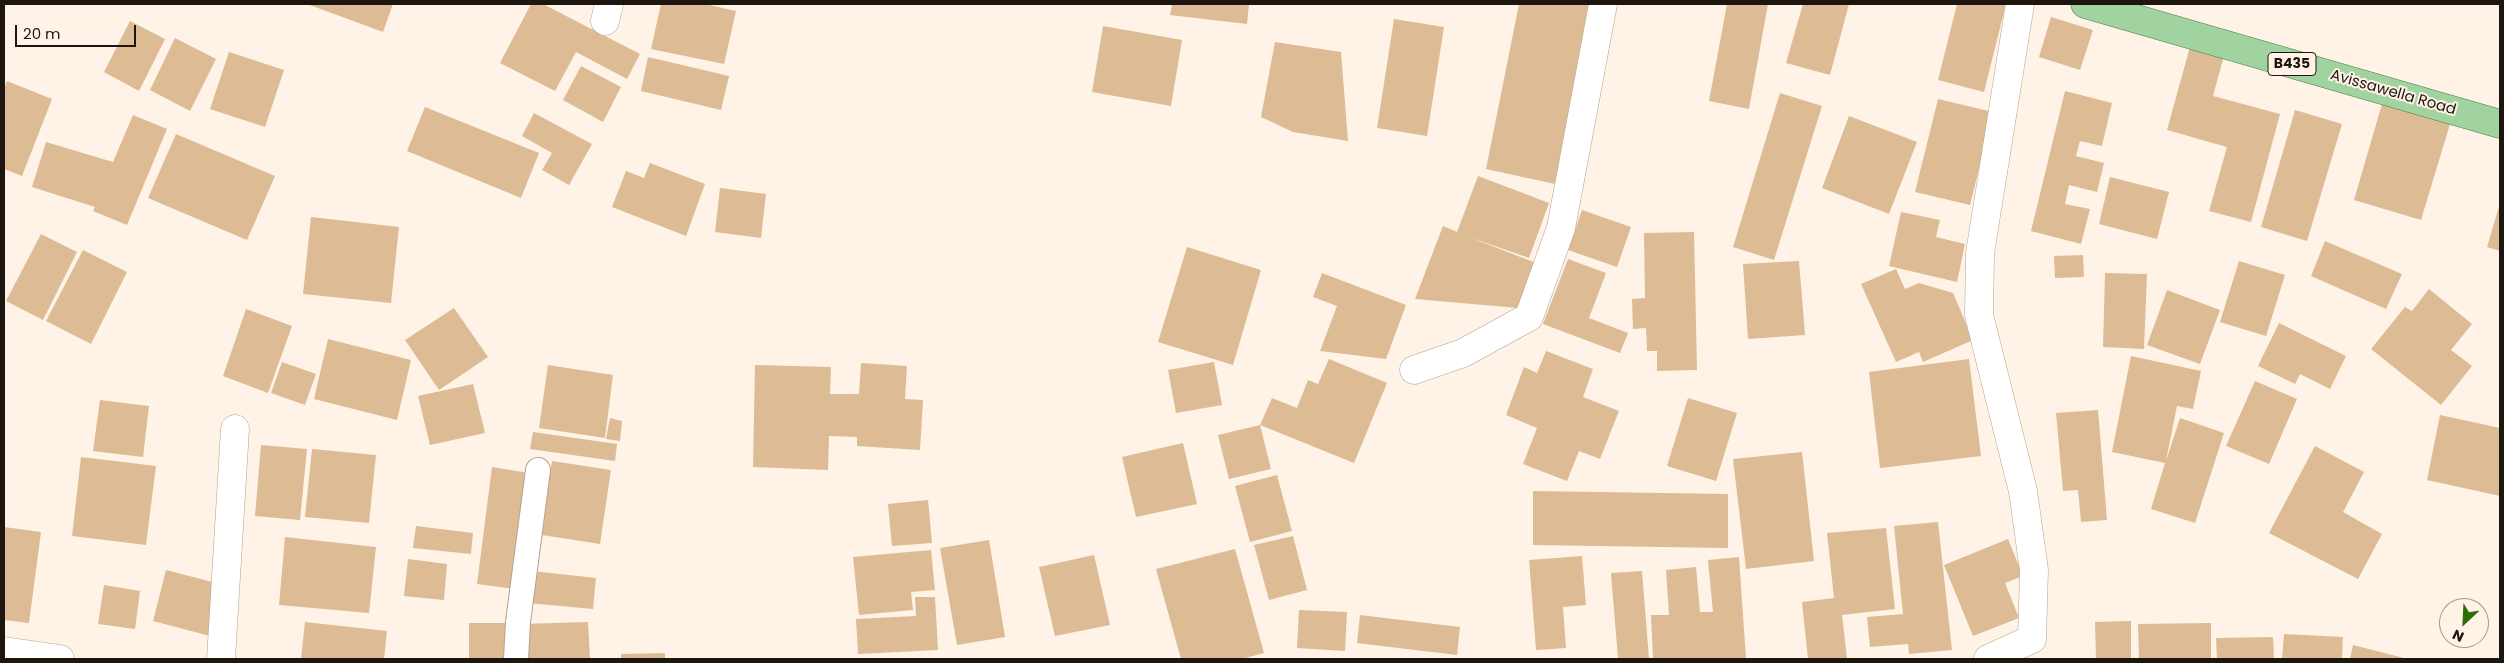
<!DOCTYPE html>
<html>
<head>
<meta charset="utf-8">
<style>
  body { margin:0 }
  #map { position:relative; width:2504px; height:663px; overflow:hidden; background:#fef3e6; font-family:Poppins,sans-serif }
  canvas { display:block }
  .frame { position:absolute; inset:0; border:5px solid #1d160f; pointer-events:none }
  .north { position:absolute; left:2439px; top:598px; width:50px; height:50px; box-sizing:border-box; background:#fef3e6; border:1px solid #a49b90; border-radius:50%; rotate:205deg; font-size:14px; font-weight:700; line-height:20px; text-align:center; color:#1d160f }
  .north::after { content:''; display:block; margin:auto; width:18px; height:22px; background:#2d6e06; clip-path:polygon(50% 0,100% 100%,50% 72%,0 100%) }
  .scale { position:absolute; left:15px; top:25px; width:121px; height:22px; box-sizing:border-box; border:2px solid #1d160f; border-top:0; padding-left:6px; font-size:15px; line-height:18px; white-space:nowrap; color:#1d160f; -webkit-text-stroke:4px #fef3e6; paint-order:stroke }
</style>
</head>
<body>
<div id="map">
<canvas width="2504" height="663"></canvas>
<div class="frame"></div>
<div class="north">N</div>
<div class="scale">20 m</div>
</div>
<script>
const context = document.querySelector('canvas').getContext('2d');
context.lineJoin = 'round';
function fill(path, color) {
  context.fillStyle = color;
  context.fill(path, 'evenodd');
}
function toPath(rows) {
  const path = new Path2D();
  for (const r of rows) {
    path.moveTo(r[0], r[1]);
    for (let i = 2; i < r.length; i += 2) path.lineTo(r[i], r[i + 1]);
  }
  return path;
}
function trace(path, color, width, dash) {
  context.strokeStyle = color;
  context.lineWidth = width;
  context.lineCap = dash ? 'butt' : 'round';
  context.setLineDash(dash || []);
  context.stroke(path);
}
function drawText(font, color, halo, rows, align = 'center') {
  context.font = font + ' Poppins,sans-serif';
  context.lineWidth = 4;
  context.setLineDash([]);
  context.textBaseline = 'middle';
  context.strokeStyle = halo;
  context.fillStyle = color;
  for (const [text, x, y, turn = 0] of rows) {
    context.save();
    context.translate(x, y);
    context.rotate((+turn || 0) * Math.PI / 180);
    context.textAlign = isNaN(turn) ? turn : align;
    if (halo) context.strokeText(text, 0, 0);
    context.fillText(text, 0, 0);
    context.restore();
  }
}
fill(toPath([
  [307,4,393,4,383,32],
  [531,4,543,4,640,54,627,79,576,52,555,91,500,63],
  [661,4,705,4,736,11,724,64,651,49],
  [1172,4,1249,4,1247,24,1170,15],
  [1519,4,1592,4,1555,184,1486,169],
  [1727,4,1768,4,1749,109,1709,101],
  [1803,4,1849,4,1830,75,1786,63],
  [1957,4,2006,4,1984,92,1938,80],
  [2051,17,2093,30,2080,70,2039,57],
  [1394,19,1444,27,1427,136,1377,128],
  [130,21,165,39,139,91,104,72],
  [1103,26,1182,40,1171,106,1092,92],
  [175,38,216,59,190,111,150,90],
  [1275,42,1341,52,1348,141,1293,132,1261,117],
  [2191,43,2225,52,2213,96,2280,114,2251,222,2209,211,2227,147,2167,130],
  [229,52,284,70,265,127,210,109],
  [648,57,729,76,721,110,641,91],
  [581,66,621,87,603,122,563,100],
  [7,81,52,99,22,176,4,169,4,89],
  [2065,91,2112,103,2102,146,2080,141,2076,156,2104,163,2097,192,2069,185,2065,204,2090,209,2081,244,2031,231],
  [1780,93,1822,106,1774,260,1733,247],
  [1938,99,1993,112,1970,205,1915,192],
  [2382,104,2450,124,2421,220,2354,200],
  [425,107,539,153,521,198,407,151],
  [2295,110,2342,124,2307,241,2261,227],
  [534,113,592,144,569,185,542,170,552,153,522,136],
  [133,115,167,129,127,225,93,211,95,207,32,187,46,142,113,162],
  [1849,116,1917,142,1889,214,1822,188],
  [176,134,275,176,247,240,148,198],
  [650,163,705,184,686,236,612,207,626,171,644,178],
  [1478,176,1549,203,1529,258,1469,237,1536,263,1518,308,1415,299,1443,226,1457,232],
  [2110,177,2169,192,2157,239,2099,224],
  [720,188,766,194,761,238,715,232],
  [2500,203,2500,251,2487,247],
  [1582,210,1631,227,1617,267,1568,250],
  [1901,212,1940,220,1936,237,1965,244,1957,282,1889,266],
  [311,217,399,227,391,303,303,294],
  [1694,232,1697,370,1657,371,1657,351,1647,351,1646,328,1633,329,1632,299,1645,298,1644,233],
  [41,234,77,252,43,320,6,301],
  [2325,241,2402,274,2386,309,2311,276],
  [1187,247,1261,270,1233,365,1158,342],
  [83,250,127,272,91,344,46,321],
  [2083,255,2084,277,2055,278,2054,256],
  [1568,259,1606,273,1589,318,1628,333,1620,353,1543,324],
  [1799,261,1805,335,1748,339,1743,264],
  [2239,261,2285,275,2266,336,2220,322],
  [1896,269,1905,289,1919,283,1953,293,1973,340,1923,362,1919,352,1896,362,1861,284],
  [1322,273,1406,305,1386,359,1320,351,1337,306,1313,297],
  [2105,273,2147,274,2144,349,2103,347],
  [2429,289,2472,324,2451,350,2472,366,2441,405,2371,349,2405,307,2412,311],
  [2167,290,2220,310,2200,364,2147,345],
  [454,308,488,357,439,390,405,340],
  [246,309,292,326,268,393,223,376],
  [2279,323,2346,356,2330,389,2300,374,2295,384,2258,366],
  [328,339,411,360,397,420,314,399],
  [1546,351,1593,369,1583,397,1619,411,1600,459,1579,451,1567,481,1523,464,1537,428,1506,415,1524,367,1537,373],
  [2131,356,2201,371,2193,409,2177,406,2166,461,2180,418,2224,433,2195,523,2151,509,2165,463,2112,452],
  [1329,359,1387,383,1354,463,1260,425,1272,398,1297,408,1308,380,1318,384],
  [1969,359,1981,456,1880,468,1869,372],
  [282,362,316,374,305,405,271,393],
  [1214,362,1222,405,1176,413,1168,370],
  [861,363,907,366,905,399,923,400,920,450,857,446,857,437,829,436,828,470,753,467,755,365,831,367,830,394,859,394],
  [548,365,613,375,605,438,539,428],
  [2255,381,2297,399,2269,464,2226,446],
  [473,384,485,433,430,445,418,396],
  [1688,398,1737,413,1716,481,1667,466],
  [100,400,149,406,143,457,93,451],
  [2098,410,2107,520,2081,522,2078,490,2063,491,2056,413],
  [2440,415,2500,428,2500,496,2427,480],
  [610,418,622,421,620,441,606,439],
  [1260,425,1271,469,1229,479,1218,435],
  [533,432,617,444,615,461,530,449],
  [1183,443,1197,504,1136,517,1122,457],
  [261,445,307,449,300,520,255,516],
  [2315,446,2364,472,2343,512,2382,534,2358,579,2269,533],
  [312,449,376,455,369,523,305,517],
  [1802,452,1814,561,1746,569,1733,459],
  [81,457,156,466,146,545,72,536],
  [552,461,611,470,600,544,542,535],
  [492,467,529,473,514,589,477,584],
  [1277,475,1292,531,1250,542,1235,486],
  [1533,491,1728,494,1728,548,1533,545],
  [928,500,932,543,892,546,888,504],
  [1938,522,1952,650,1909,654,1908,644,1870,647,1867,617,1903,614,1894,526],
  [416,526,473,533,471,554,413,548],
  [4,527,41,532,29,623,4,620],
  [1886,528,1895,609,1842,615,1847,658,1808,659,1802,602,1834,598,1827,533],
  [1293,536,1307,590,1269,600,1254,545],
  [285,537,376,547,369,613,279,605],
  [2008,539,2023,576,2005,583,2019,618,1973,636,1944,565],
  [989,540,1005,637,957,645,940,548],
  [1235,549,1264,653,1242,659,1181,659,1156,569],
  [931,550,935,590,911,592,913,610,859,615,853,557],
  [1094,555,1110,625,1055,636,1039,567],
  [1582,556,1586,605,1563,607,1566,648,1536,650,1529,560],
  [1739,557,1746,659,1653,659,1651,615,1669,615,1666,570,1696,567,1700,612,1713,612,1708,560],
  [408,559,447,564,444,600,404,596],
  [166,570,224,585,210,636,153,621],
  [532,571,596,578,593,609,528,603],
  [1642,571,1649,659,1618,659,1611,573],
  [104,585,140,591,135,629,98,624],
  [915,597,935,597,938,650,858,654,856,619,916,616],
  [1299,610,1347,612,1345,651,1297,648],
  [1360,615,1460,627,1457,655,1357,643],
  [2131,621,2131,659,2096,659,2095,622],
  [305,622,387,631,384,659,301,659],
  [588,622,590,659,523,659,522,624],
  [469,623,505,623,505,659,469,659],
  [2211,623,2211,659,2139,659,2138,624],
  [2284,634,2343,637,2342,659,2282,659],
  [2273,637,2274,659,2217,659,2216,638],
  [2353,645,2408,659,2350,659],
  [665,653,665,659,621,659,621,654]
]), '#ddbb94');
const lane = toPath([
  [516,659,518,622,538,470]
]);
const street = toPath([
  [605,21,609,4],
  [1414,370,1463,353,1529,317,1561,228,1603,4],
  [4,651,60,659],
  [221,659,235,429],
  [1988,659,2032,639,2034,570,2023,491,1979,315,1980,253,2020,4]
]);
const primary = toPath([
  [2085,4,2500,124]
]);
trace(lane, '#b5a38e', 26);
trace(street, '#b5a38e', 29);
trace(primary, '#497e43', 29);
trace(lane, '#fff', 24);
trace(street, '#fff', 28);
trace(primary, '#a0d39f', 28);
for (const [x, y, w] of [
  [2292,64,48]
]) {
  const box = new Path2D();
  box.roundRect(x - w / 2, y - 11.5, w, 23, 4);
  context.fillStyle = '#fef3e6';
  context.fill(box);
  trace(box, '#1d160f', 1);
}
drawText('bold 14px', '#1d160f', null, [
  ["B435",2292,64]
]);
drawText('15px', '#1d160f', '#fef3e6', [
  ["Avissawella Road",2393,93,16]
]);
</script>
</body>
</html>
